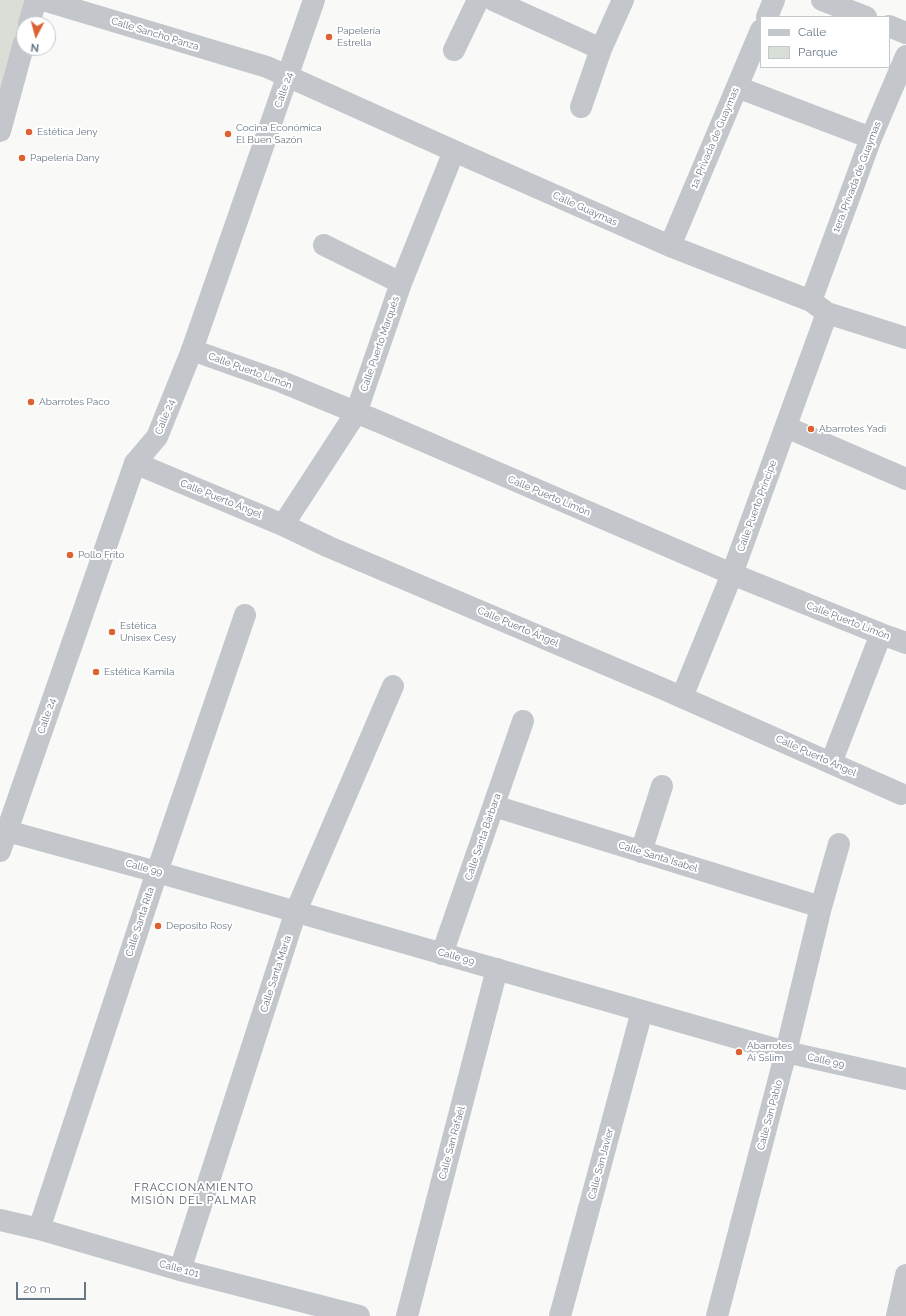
<!DOCTYPE html>
<html>
<head>
<meta charset="utf-8">
<style>
  body { margin:0 }
  #map { position:relative; width:906px; height:1316px; overflow:hidden; background:#f9f9f7; font-family:Raleway,sans-serif }
  canvas { display:block }
  .legend { position:absolute; left:760px; top:16px; width:130px; height:52px; box-sizing:border-box; background:#fff; border:1px solid #c3c9cf; margin:0; padding:5px 7px; list-style:none; font-size:12px; color:#697886 }
  .legend li { display:flex; align-items:center; gap:8px; height:20px }
  .legend b { width:20px; border:1px solid #c3c9cf }
  .north { position:absolute; left:16px; top:16px; width:40px; height:40px; box-sizing:border-box; background:#fff; border:1px solid #c3c9cf; border-radius:50%; rotate:186deg; font-size:11px; font-weight:700; line-height:16px; text-align:center; color:#697886 }
  .north::after { content:''; display:block; margin:auto; width:14px; height:18px; background:#dc6234; clip-path:polygon(50% 0,100% 100%,50% 72%,0 100%) }
  .scale { position:absolute; left:16px; top:1282px; width:70px; height:18px; box-sizing:border-box; border:2px solid #697886; border-top:0; padding-left:5px; font-size:12px; line-height:14px; white-space:nowrap; color:#697886; -webkit-text-stroke:3px #fff; paint-order:stroke }
</style>
</head>
<body>
<div id="map">
<canvas width="906" height="1316"></canvas>
<ul class="legend">
<li><b style="height:5px;background:#c3c6ca"></b>Calle</li>
<li><b style="height:11px;background:#d9ded6"></b>Parque</li>
</ul>
<div class="north">N</div>
<div class="scale">20 m</div>
</div>
<script>
const context = document.querySelector('canvas').getContext('2d');
context.lineJoin = 'round';
function fill(path, color) {
  context.fillStyle = color;
  context.fill(path, 'evenodd');
}
function toPath(rows) {
  const path = new Path2D();
  for (const r of rows) {
    path.moveTo(r[0], r[1]);
    for (let i = 2; i < r.length; i += 2) path.lineTo(r[i], r[i + 1]);
  }
  return path;
}
function trace(path, color, width, dash) {
  context.strokeStyle = color;
  context.lineWidth = width;
  context.lineCap = dash ? 'butt' : 'round';
  context.setLineDash(dash || []);
  context.stroke(path);
}
function drawText(font, color, halo, rows, align = 'center') {
  context.font = font + ' Raleway,sans-serif';
  context.lineWidth = 4;
  context.setLineDash([]);
  context.textBaseline = 'middle';
  context.strokeStyle = halo;
  context.fillStyle = color;
  for (const [text, x, y, turn = 0] of rows) {
    context.save();
    context.translate(x, y);
    context.rotate((+turn || 0) * Math.PI / 180);
    context.textAlign = isNaN(turn) ? turn : align;
    if (halo) context.strokeText(text, 0, 0);
    context.fillText(text, 0, 0);
    context.restore();
  }
}
fill(toPath([
  [0,0,36,0,0,131]
]), '#d9ded6');
trace(toPath([
  [43,0,267,67,454,151,670,246,811,301,827,313,906,338],
  [493,0,601,49],
  [822,0,866,17],
  [767,17,774,0],
  [29,24,36,0],
  [889,26,906,33],
  [454,50,478,0],
  [737,87,871,138],
  [581,107,601,49,623,0],
  [0,131,24,43],
  [324,245,401,283],
  [670,246,761,30],
  [811,301,871,138,906,56],
  [192,350,282,382,382,423,732,574,881,634,906,643],
  [786,427,906,479],
  [135,463,283,525,329,547,661,688,901,794],
  [283,525,356,413,401,283,454,151],
  [682,697,732,574,827,313],
  [831,763,881,634],
  [494,806,821,907],
  [641,852,662,786],
  [442,954,523,721],
  [0,1220,39,1229,180,1270,359,1316],
  [39,1229,157,872,245,615],
  [180,1270,296,911,393,686],
  [407,1316,497,969],
  [560,1316,642,1011],
  [717,1316,786,1052,821,907,839,844],
  [897,1316,906,1275]
]), '#c3c6ca', 22);
trace(toPath([
  [7,831,157,872,786,1052,906,1079],
  [0,851,135,463,157,437,192,350,314,0]
]), '#c3c6ca', 22);
for (const [x, y, r, color] of [
  [329,37,4,"#dc6234"],
  [29,132,4,"#dc6234"],
  [228,134,4,"#dc6234"],
  [22,158,4,"#dc6234"],
  [31,402,4,"#dc6234"],
  [811,429,4,"#dc6234"],
  [70,555,4,"#dc6234"],
  [112,632,4,"#dc6234"],
  [96,672,4,"#dc6234"],
  [158,926,4,"#dc6234"],
  [739,1052,4,"#dc6234"]
]) {
  const dot = new Path2D();
  dot.arc(x, y, r, 0, 2 * Math.PI);
  context.fillStyle = color;
  context.fill(dot);
  trace(dot, '#fff', 1.5);
}
drawText('10px', '#697886', '#fff', [
  ["Papelería",337,31],
  ["Estrella",337,43],
  ["Cocina Económica",236,128],
  ["El Buen Sazón",236,140],
  ["Estética Jeny",37,132],
  ["Papelería Dany",30,158],
  ["Abarrotes Paco",39,402],
  ["Abarrotes Yadi",819,429],
  ["Pollo Frito",78,555],
  ["Estética",120,626],
  ["Unisex Cesy",120,638],
  ["Estética Kamila",104,672],
  ["Deposito Rosy",166,926],
  ["Abarrotes",747,1046],
  ["Ai Sslim",747,1058]
], 'left');
drawText('10px', '#697886', '#fff', [
  ["Calle Sancho Panza",155,34,17],
  ["Calle 24",284,90,-71],
  ["1a. Privada de Guaymas",715,138,-67],
  ["1era. Privada de Guaymas",857,177,-69],
  ["Calle Guaymas",585,209,24],
  ["Calle Puerto Marqués",380,344,-71],
  ["Calle Puerto Limón",250,371,20],
  ["Calle 24",165,417,-68],
  ["Calle Puerto Limón",549,496,23],
  ["Calle Puerto Ángel",221,499,22],
  ["Calle Puerto Príncipe",757,506,-70],
  ["Calle Puerto Limón",848,621,21],
  ["Calle Puerto Ángel",518,627,23],
  ["Calle 24",47,716,-71],
  ["Calle Puerto Ángel",816,756,24],
  ["Calle Santa Bárbara",483,837,-71],
  ["Calle Santa Isabel",658,857,17],
  ["Calle 99",144,868,15],
  ["Calle Santa Rita",140,922,-72],
  ["Calle 99",456,957,16],
  ["Calle Santa María",276,974,-72],
  ["Calle 99",826,1061,13],
  ["Calle San Pablo",770,1115,-75],
  ["Calle San Rafaél",452,1143,-75],
  ["Calle San Javier",601,1164,-75],
  ["Calle 101",179,1269,15]
]);
context.letterSpacing = '1px';
drawText('11px', '#57626c', '#fff', [
  ["FRACCIONAMIENTO",194,1188],
  ["MISIÓN DEL PALMAR",194,1201]
]);
context.letterSpacing = '0px';
</script>
</body>
</html>
